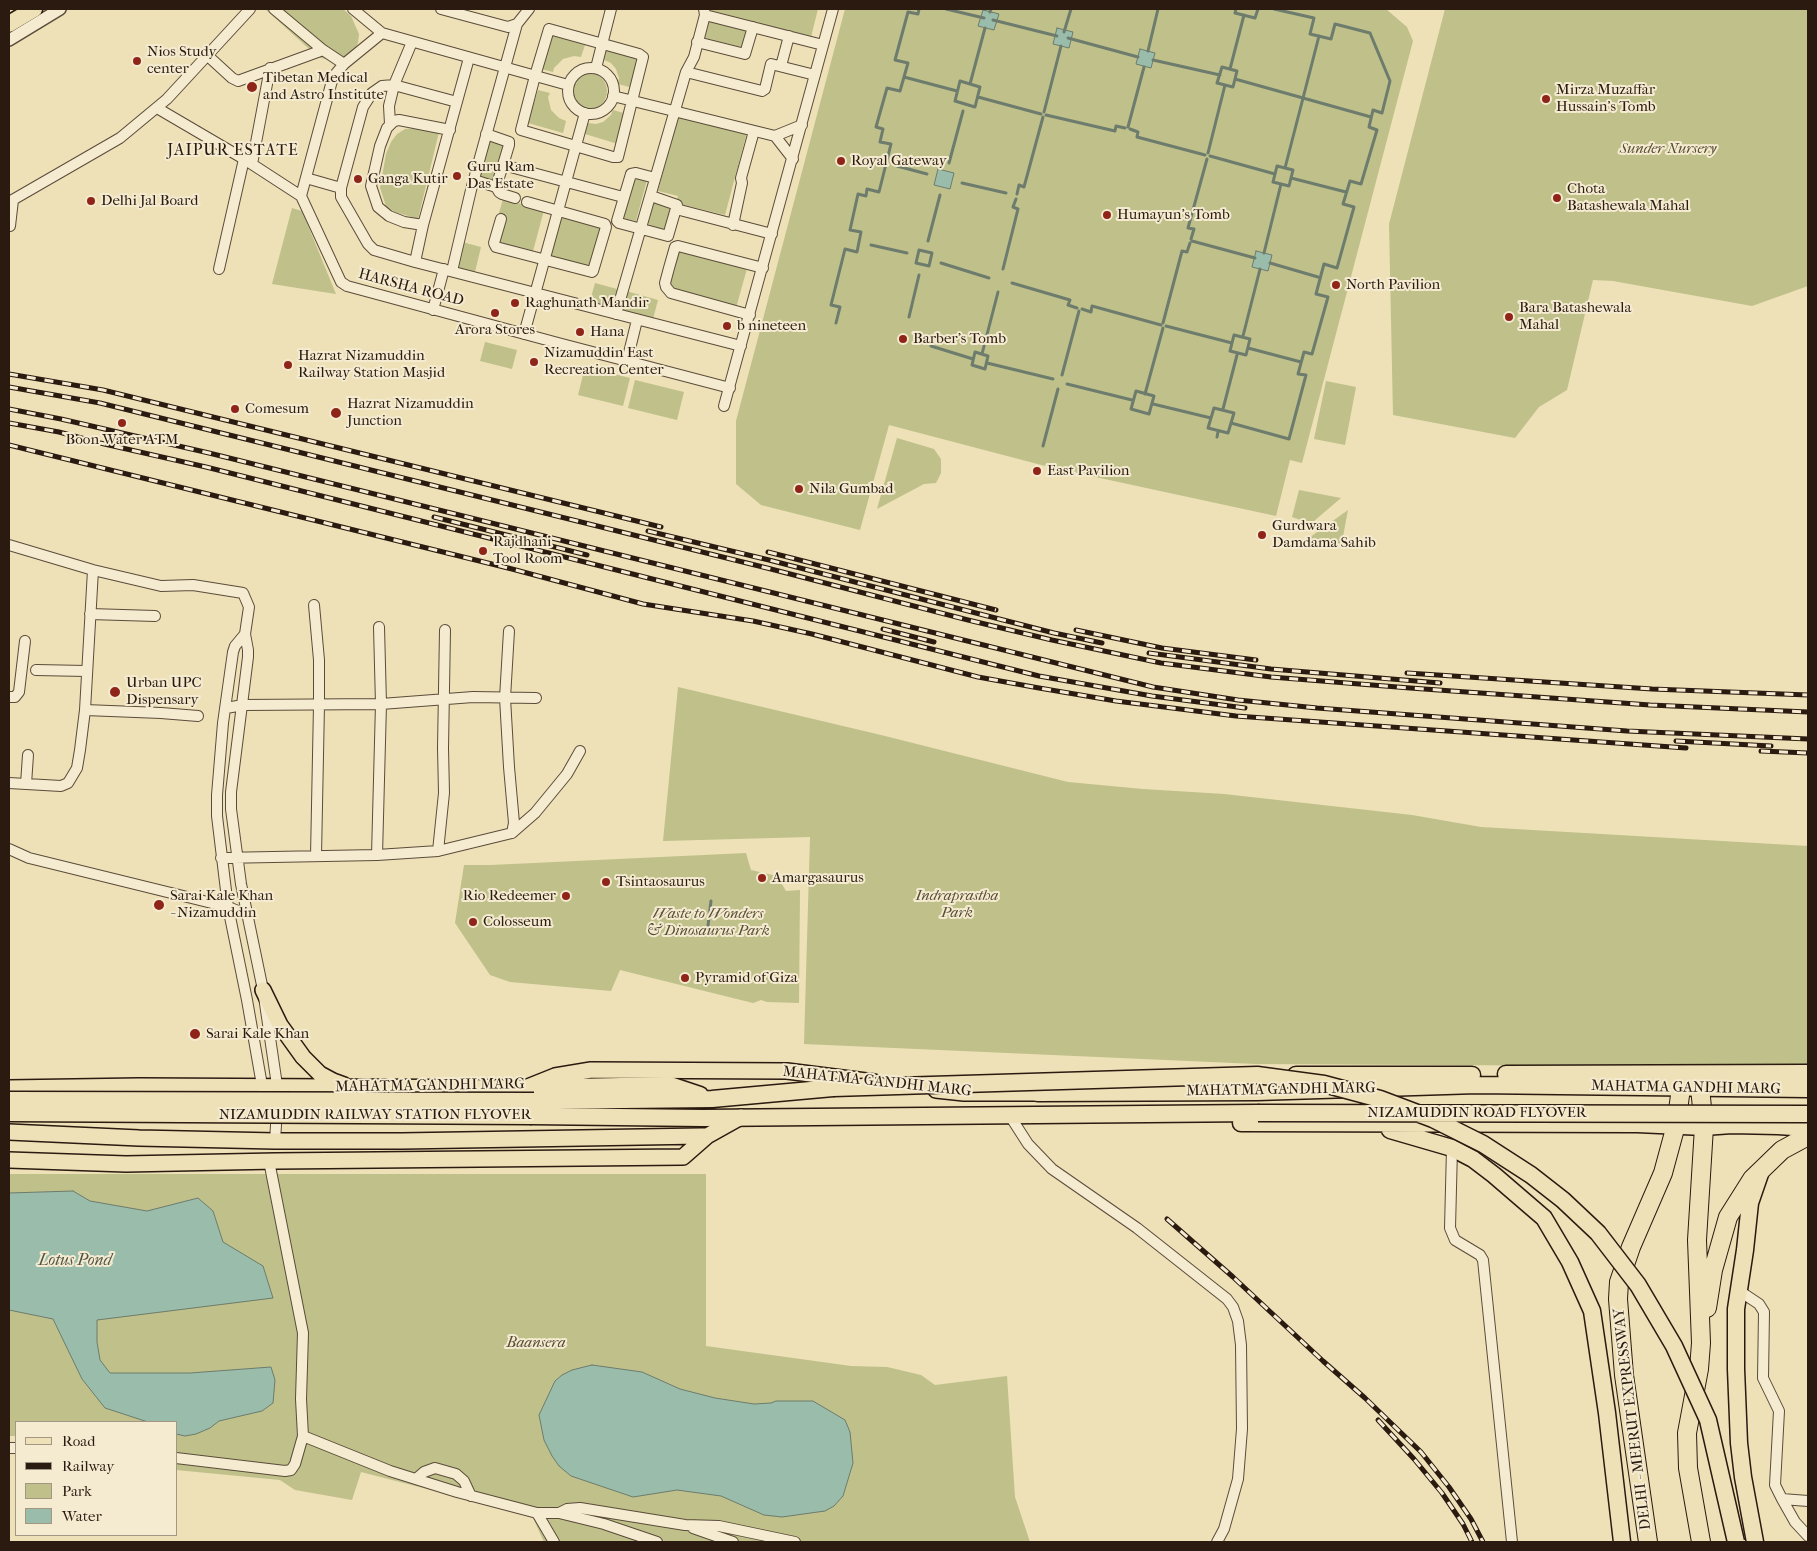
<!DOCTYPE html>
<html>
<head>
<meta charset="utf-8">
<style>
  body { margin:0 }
  #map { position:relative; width:1817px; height:1551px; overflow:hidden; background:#eee0b7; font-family:"IM FELL French Canon",serif }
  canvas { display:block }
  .frame { position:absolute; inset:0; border:10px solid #2a1a10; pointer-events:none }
  .legend { position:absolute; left:15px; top:1421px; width:162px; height:115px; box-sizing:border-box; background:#f4ebd0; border:1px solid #a39783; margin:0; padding:6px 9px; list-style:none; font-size:15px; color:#2a1a10 }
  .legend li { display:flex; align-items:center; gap:10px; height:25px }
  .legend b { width:25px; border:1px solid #a39783 }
</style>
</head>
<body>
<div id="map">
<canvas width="1817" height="1551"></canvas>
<div class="frame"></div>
<ul class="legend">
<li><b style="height:6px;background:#eee0b7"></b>Road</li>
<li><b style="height:6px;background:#2a1a10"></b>Railway</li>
<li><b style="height:14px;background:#bfc08a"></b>Park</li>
<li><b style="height:14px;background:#9abdab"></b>Water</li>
</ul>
</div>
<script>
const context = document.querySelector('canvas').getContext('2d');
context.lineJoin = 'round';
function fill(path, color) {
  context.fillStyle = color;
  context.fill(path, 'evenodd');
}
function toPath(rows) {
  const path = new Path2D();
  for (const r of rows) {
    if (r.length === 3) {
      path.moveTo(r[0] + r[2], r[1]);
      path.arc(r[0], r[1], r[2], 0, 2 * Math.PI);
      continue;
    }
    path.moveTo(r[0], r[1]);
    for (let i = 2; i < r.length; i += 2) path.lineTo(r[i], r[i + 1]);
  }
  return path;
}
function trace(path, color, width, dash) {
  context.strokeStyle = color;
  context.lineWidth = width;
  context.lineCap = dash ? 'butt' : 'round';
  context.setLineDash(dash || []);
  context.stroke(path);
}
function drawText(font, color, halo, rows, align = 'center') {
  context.font = font + ' "IM FELL French Canon",serif';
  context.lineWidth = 4;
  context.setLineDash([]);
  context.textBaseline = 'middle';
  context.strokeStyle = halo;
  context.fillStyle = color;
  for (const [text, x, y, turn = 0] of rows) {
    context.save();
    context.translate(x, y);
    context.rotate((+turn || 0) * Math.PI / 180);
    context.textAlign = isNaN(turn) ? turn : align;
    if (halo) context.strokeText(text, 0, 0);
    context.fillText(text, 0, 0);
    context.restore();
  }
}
fill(toPath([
  [265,9,343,9,351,16,359,34,358,43,353,54,342,58,332,61,318,57],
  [709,9,818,9,811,37,709,10],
  [845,9,1386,9,1407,27,1413,41,1302,463,1290,460,1276,516,1049,467,889,425,860,530,761,505,736,484,736,421],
  [1445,9,1808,9,1808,286,1752,306,1613,281,1593,280,1567,390,1539,407,1515,438,1393,415,1389,224],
  [709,21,749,31,745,48,705,38],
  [550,35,585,45,581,57,574,56,563,59,554,68,553,72,541,69],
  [607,49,641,58,633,88,618,84,619,78,616,69,611,63,604,60],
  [589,91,18],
  [538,90,550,93,548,97,551,110,559,118,566,121,563,133,528,123],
  [613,110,627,114,618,144,585,134,588,123,596,124,603,122,611,115],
  [678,115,747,132,725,215,676,203,678,196,658,191],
  [420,128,439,132,418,219,395,212,386,206,380,188,386,154,391,142,397,134,405,129],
  [489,138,504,142,493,181,478,177],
  [634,177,647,180,636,221,623,218],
  [503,199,544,210,532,255,490,244],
  [654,201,673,206,666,230,648,225],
  [292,208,302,211,336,294,272,284],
  [562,213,603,224,591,270,549,258],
  [462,242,481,247,475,272,456,267],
  [673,250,748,265,736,308,674,290,668,283],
  [595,283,617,289,613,307,590,301],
  [626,291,658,300,653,319,620,310],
  [485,342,517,350,512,369,480,361],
  [585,367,630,378,623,406,578,395],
  [635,380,684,392,677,420,628,408],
  [1326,381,1356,387,1345,445,1314,439],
  [897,438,934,449,941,459,941,473,936,483,924,484,877,509],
  [1299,490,1341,498,1307,527,1298,519,1292,517],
  [1348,510,1341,547,1306,540],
  [678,687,881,735,1068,782,1143,789,1224,794,1412,815,1481,827,1808,846,1808,1067,1256,1064,804,1044,810,837,663,841],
  [746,853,751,870,777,876,786,891,800,890,799,1003,767,1002,761,1000,753,1003,620,970,611,991,510,982,490,975,455,923,464,865,491,865],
  [9,1174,706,1174,706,1346,851,1366,887,1367,921,1375,935,1385,1007,1376,1015,1497,1030,1542,544,1542,532,1516,361,1472,352,1500,295,1490,280,1480,176,1470,176,1422,16,1422,16,1436,9,1436]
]), '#bfc08a');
const water = toPath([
  [983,10,999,14,994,30,978,26,983,10],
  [1057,28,1073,32,1069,48,1053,44,1057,28],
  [1140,49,1155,53,1151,68,1136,64,1140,49],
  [938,169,954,173,950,189,934,185,938,169],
  [1256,251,1272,255,1268,271,1252,267,1256,251],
  [73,1191,90,1201,147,1211,198,1198,213,1211,223,1242,263,1266,273,1298,97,1320,97,1342,100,1360,110,1373,190,1373,271,1367,275,1380,273,1403,262,1411,219,1421,210,1428,196,1434,185,1436,176,1434,176,1422,148,1422,105,1408,82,1379,53,1319,9,1310,9,1193,73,1191],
  [592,1365,642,1372,680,1389,715,1398,754,1404,771,1403,776,1401,813,1401,845,1420,850,1432,853,1463,843,1496,834,1506,825,1511,782,1517,764,1515,721,1496,677,1490,633,1497,571,1476,559,1466,552,1456,544,1440,539,1415,555,1381,562,1375,572,1370,592,1365]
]);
fill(water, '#9abdab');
trace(water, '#6d7c6d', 1);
trace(toPath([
  [946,9,984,18],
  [1236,9,1235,13,1255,18,1258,9],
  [990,12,991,9],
  [993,20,1057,36],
  [1064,32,1071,9],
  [1068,38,1138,57],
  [1148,51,1158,9],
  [1153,60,1220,75],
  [1222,67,1237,71,1233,87,1217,83,1222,67],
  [1230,69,1244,15],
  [904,77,957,91],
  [1235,79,1371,117],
  [960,81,980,87,975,107,955,101,960,81],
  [970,84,985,28],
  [978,97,1041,114],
  [1044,112,1061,46],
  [1046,115,1115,131,1116,126,1125,128],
  [1128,127,1144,67],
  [1130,129,1138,132,1137,137,1205,155],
  [1208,153,1225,85],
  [1210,156,1275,174],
  [949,163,963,111],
  [897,166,927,174],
  [1277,166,1293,170,1289,186,1273,182,1277,166],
  [1285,168,1319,36],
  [1291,178,1346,192],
  [962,183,1006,193],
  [1017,194,1019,185,1024,187,1043,117],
  [1191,239,1194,229,1188,228,1207,159],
  [928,241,940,195],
  [1192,241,1255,258],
  [871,245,907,253],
  [919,250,932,253,929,266,916,263,919,250],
  [1264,253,1281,184],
  [941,263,989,278],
  [1270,263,1318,277],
  [1003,269,1018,209,1013,207,1016,199],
  [1012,283,1070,300,1068,305,1077,308],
  [1082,309,1091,312,1092,306,1161,325],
  [909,317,919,275],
  [836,323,840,307,831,305,845,249,857,252,861,232,850,230,858,194,866,196,867,189,879,192,891,144,880,142,883,129,876,127,887,88,900,91,908,63,895,60,908,12,918,14,919,9],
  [1163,323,1182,251,1187,252,1190,243],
  [1166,326,1232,343],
  [1234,335,1250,339,1246,355,1230,351,1234,335],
  [1243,336,1260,269],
  [931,346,973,359],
  [1248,348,1301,362],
  [975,352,988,356,985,369,972,365,975,352],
  [982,354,998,292],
  [987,363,1053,379],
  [1062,375,1079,311],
  [1067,384,1132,400],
  [1136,391,1154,396,1149,414,1131,409,1136,391],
  [1145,394,1163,328],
  [1153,404,1211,418],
  [1214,408,1234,413,1228,433,1208,428,1214,408],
  [1223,409,1237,355],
  [1231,423,1289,439,1306,375,1298,374,1304,352,1312,354,1328,297,1316,294,1321,275,1324,264,1337,268,1354,207,1343,204,1350,181,1361,184,1377,130,1369,127,1373,110,1382,113,1390,81,1370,33,1335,24,1331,39,1310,34,1314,18,1274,9],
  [1217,437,1218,432],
  [1043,446,1058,389],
  [707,934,711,901]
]), '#6d7c6d', 3);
const minor = toPath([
  [274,9,323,50,344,64],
  [353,9,382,33,568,85],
  [441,9,508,27,517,24,529,9],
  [705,15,823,45],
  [549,29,639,54,643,57,618,157,613,157,521,130,535,76,549,29],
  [697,42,745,54,753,27],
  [208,56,232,78,238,81,323,50],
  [469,58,423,225,415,262,741,346],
  [781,66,789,36],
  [591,91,23],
  [596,68,611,9],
  [686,72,762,91,765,89,771,64,815,75],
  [613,96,775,136,802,125],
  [157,108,244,159,301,196,341,282,347,286,558,343,730,388],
  [390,124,389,106,394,85,412,42],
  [486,134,509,142,509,145,503,165],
  [775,136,793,159],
  [252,164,270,68],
  [306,178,341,188],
  [474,180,496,187,503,165,623,197],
  [496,187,499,192,502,194,515,198],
  [301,196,333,77,344,64,382,33],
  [651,196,677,205,668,236,619,223,617,221,631,174,636,173,655,178],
  [9,202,120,138,167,99,250,9],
  [676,209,772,234],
  [501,219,494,243,496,247,592,272,593,271,606,227,605,224,527,202],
  [423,225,404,222,389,216,378,207,371,186,380,146,387,128,394,121,399,120,450,130],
  [733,225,742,183,741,178,754,131],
  [10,226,13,200],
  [415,262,374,250,368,244,341,197,341,188,363,107,372,93,382,86,394,85,457,102],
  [219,269,244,159],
  [452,271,471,190,517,24],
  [433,310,444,269],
  [616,314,686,72,694,57,705,15,704,9],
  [750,315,671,293,666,287,665,283,669,268,675,247,678,246,763,268],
  [524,334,585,113],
  [627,361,637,320],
  [724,406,833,9],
  [9,545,93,570,161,586,193,585,243,593,249,607,245,634,248,650,248,657,231,792,231,809,241,884,263,990,278,1092],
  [314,605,319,660,319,705,316,856],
  [90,614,155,616],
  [509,631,505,698,509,767,514,823,512,833],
  [245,634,235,646,233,652,223,723,217,795,217,816,228,907,247,1000,263,1091],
  [36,670,86,671],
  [9,697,15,697,19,692,25,641],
  [226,708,243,705,381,704,473,697,536,698],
  [85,710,161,713,198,716],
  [9,783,61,786,68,783,77,768,80,750,85,710,93,570],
  [26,784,28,755],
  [9,849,29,858,228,907,248,915],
  [438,851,444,793,443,748,445,630],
  [377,855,381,704,379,627],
  [221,858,377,855,438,851,512,833,535,813,567,774,580,751],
  [1010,1116,1028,1144,1052,1169,1137,1228,1227,1299,1233,1307,1238,1321,1241,1345,1242,1429,1238,1479,1224,1529,1217,1542],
  [275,1141,277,1109],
  [1452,1148,1450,1228,1455,1240,1480,1255,1483,1260,1512,1542],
  [269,1161,303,1333,301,1399,303,1436,390,1471,457,1492,537,1513,559,1513,567,1509,580,1508,685,1525,719,1526,795,1542],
  [1738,1290,1759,1304,1764,1312,1763,1378,1779,1411,1775,1485,1782,1499,1808,1501],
  [9,1448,16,1448],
  [176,1458,285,1471,291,1470,295,1464,303,1436],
  [416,1479,424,1472,435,1468,456,1474,464,1481,471,1496],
  [1782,1499,1795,1522,1808,1536],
  [537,1513,554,1542],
  [559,1513,604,1524,657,1542],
  [693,1528,733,1542]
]);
const tertiary = toPath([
  [9,40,60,9]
]);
const primary = toPath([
  [263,990,280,1025,303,1057,320,1074,333,1081,344,1085],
  [9,1088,139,1086,525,1088,555,1076,591,1070,787,1071,874,1082],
  [936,1090,964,1093,1038,1093],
  [9,1132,139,1138,275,1141,402,1141,701,1136,707,1136,741,1117],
  [9,1160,126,1164,276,1161,683,1157,707,1136]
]);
const trunk = toPath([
  [9,24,34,9],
  [1506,1074,1808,1073],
  [1296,1075,1472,1075],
  [525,1088,670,1085,700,1095],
  [1038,1093,1257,1092,1477,1085,1808,1089],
  [534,1101,712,1099,833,1088],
  [532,1116,703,1118,1258,1113],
  [1241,1123,1637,1124,1704,1127,1732,1125,1778,1126,1808,1128],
  [1390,1130,1452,1148,1473,1159,1494,1175,1544,1218,1570,1262,1592,1311,1607,1413,1622,1542],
  [1755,1542,1743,1477,1739,1443,1736,1369,1736,1309,1745,1250,1750,1203,1760,1174]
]);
const motorway = toPath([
  [1700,1088,1704,1127,1697,1240,1701,1343,1699,1369,1687,1433,1688,1468,1701,1542],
  [1707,1308,1713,1270,1728,1217,1752,1179,1782,1150,1808,1136],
  [1648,1542,1624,1375,1618,1299,1619,1282,1631,1247,1663,1173,1676,1125,1681,1088]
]);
trace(minor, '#5b4c3a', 12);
trace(tertiary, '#5b4c3a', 14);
trace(primary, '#2a1a10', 18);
trace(trunk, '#2a1a10', 19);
trace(motorway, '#2a1a10', 20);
trace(minor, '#f4ebd0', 10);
trace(tertiary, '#f4ebd0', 11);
trace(primary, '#eee0b7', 15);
trace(trunk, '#eee0b7', 16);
trace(motorway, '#eee0b7', 18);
const rail = toPath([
  [9,374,103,390,661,527],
  [9,387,100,403,767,568,968,620,1052,640,1161,663,1271,677,1410,688,1650,705,1808,712],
  [9,409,61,419,209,453,1153,687,1238,700,1317,708,1627,731,1808,739],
  [9,423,59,432,100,443,206,467,1039,676,1152,696,1245,708],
  [9,445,512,569,643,604,753,621,812,634,978,677,1039,688,1116,701,1236,716,1686,748],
  [434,517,587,555],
  [648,531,769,560,1054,633,1102,643],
  [768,552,996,610],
  [883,629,934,642],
  [1076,630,1162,648,1256,660],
  [1149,653,1271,669,1440,683],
  [1407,673,1652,689,1808,695],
  [1676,741,1771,746],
  [1761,751,1808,753],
  [1167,1219,1233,1277,1323,1361,1365,1398,1421,1452,1449,1487,1471,1519,1483,1542],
  [1378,1420,1414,1459,1442,1493,1463,1524,1472,1542]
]);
trace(rail, '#2a1a10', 5);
trace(rail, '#f4ebd0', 3, [9]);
const trunkBridge = toPath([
  [833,1088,1257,1075,1324,1084,1380,1099,1433,1119,1483,1144,1531,1175,1563,1200,1598,1233,1638,1285,1674,1346,1708,1420,1736,1542],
  [9,1100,534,1101],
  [9,1113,532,1116],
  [1258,1113,1808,1114]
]);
trace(trunkBridge, '#2a1a10', 19, []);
trace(trunkBridge, '#eee0b7', 16);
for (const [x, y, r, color] of [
  [137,61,5,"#8f2418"],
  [252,87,6,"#8f2418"],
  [1546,99,5,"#8f2418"],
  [841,161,5,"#8f2418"],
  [457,176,5,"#8f2418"],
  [358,179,5,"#8f2418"],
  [1557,198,5,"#8f2418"],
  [91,201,5,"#8f2418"],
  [1107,215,5,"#8f2418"],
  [1336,285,5,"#8f2418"],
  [515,303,5,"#8f2418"],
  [495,313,5,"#8f2418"],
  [1509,317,5,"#8f2418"],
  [727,326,5,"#8f2418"],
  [580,332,5,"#8f2418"],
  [903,339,5,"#8f2418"],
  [534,362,5,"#8f2418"],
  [288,365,5,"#8f2418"],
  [235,409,5,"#8f2418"],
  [336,413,6,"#8f2418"],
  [122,423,5,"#8f2418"],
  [1037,471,5,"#8f2418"],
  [799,489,5,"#8f2418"],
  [1262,535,5,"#8f2418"],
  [483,551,5,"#8f2418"],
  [115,692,6,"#8f2418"],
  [762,878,5,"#8f2418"],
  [606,882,5,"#8f2418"],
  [566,896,5,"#8f2418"],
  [159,905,6,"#8f2418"],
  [473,922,5,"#8f2418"],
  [685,978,5,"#8f2418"],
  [195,1034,6,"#8f2418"]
]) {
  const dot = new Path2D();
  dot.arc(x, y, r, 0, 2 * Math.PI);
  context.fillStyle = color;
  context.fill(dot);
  trace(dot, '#f4ebd0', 2);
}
drawText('15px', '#2a1a10', '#f4ebd0', [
  ["Nios Study",147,52],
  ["center",147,69],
  ["Tibetan Medical",263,78],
  ["and Astro Institute",263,95],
  ["Mirza Muzaffar",1556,90],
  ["Hussain’s Tomb",1556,107],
  ["Royal Gateway",851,161],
  ["Guru Ram",467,167],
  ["Das Estate",467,184],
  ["Ganga Kutir",368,179],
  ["Chota",1567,189],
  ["Batashewala Mahal",1567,206],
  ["Delhi Jal Board",101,201],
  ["Humayun's Tomb",1117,215],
  ["North Pavilion",1346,285],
  ["Raghunath Mandir",525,303],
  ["Bara Batashewala",1519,308],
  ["Mahal",1519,325],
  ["b nineteen",737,326],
  ["Arora Stores",495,330,"center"],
  ["Hana",590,332],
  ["Barber's Tomb",913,339],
  ["Nizamuddin East",544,353],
  ["Recreation Center",544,370],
  ["Hazrat Nizamuddin",298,356],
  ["Railway Station Masjid",298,373],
  ["Hazrat Nizamuddin",347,404],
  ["Junction",347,421],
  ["Comesum",245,409],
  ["Boon Water ATM",122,440,"center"],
  ["East Pavilion",1047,471],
  ["Nila Gumbad",809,489],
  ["Gurdwara",1272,526],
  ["Damdama Sahib",1272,543],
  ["Rajdhani",493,542],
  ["Tool Room",493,559],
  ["Urban UPC",126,683],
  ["Dispensary",126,700],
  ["Amargasaurus",772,878],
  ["Tsintaosaurus",616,882],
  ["Sarai Kale Khan",170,896],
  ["- Nizamuddin",170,913],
  ["Rio Redeemer",556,896,"right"],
  ["Colosseum",483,922],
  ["Pyramid of Giza",695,978],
  ["Sarai Kale Khan",206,1034]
], 'left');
drawText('italic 15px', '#574c35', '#f4ebd0', [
  ["Sunder Nursery",1668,149],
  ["Indraprastha",957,896],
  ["Park",957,913],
  ["Waste to Wonders",708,914],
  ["& Dinosaurus Park",708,931],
  ["Baansera",536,1343]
]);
drawText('15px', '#2a1a10', '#f4ebd0', [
  ["HARSHA ROAD",411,288,15],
  ["MAHATMA GANDHI MARG",877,1082,6],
  ["MAHATMA GANDHI MARG",430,1086,-1],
  ["MAHATMA GANDHI MARG",1686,1088,1],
  ["MAHATMA GANDHI MARG",1281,1090,-1],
  ["NIZAMUDDIN ROAD FLYOVER",1477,1113],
  ["NIZAMUDDIN RAILWAY STATION FLYOVER",375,1115],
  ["DELHI - MEERUT EXPRESSWAY",1633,1419,-97]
]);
context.letterSpacing = '1px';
drawText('16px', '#2a1a10', '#f4ebd0', [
  ["JAIPUR ESTATE",233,151]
]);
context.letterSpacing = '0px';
drawText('italic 16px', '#515346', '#f4ebd0', [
  ["Lotus Pond",75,1261]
]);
</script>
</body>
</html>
